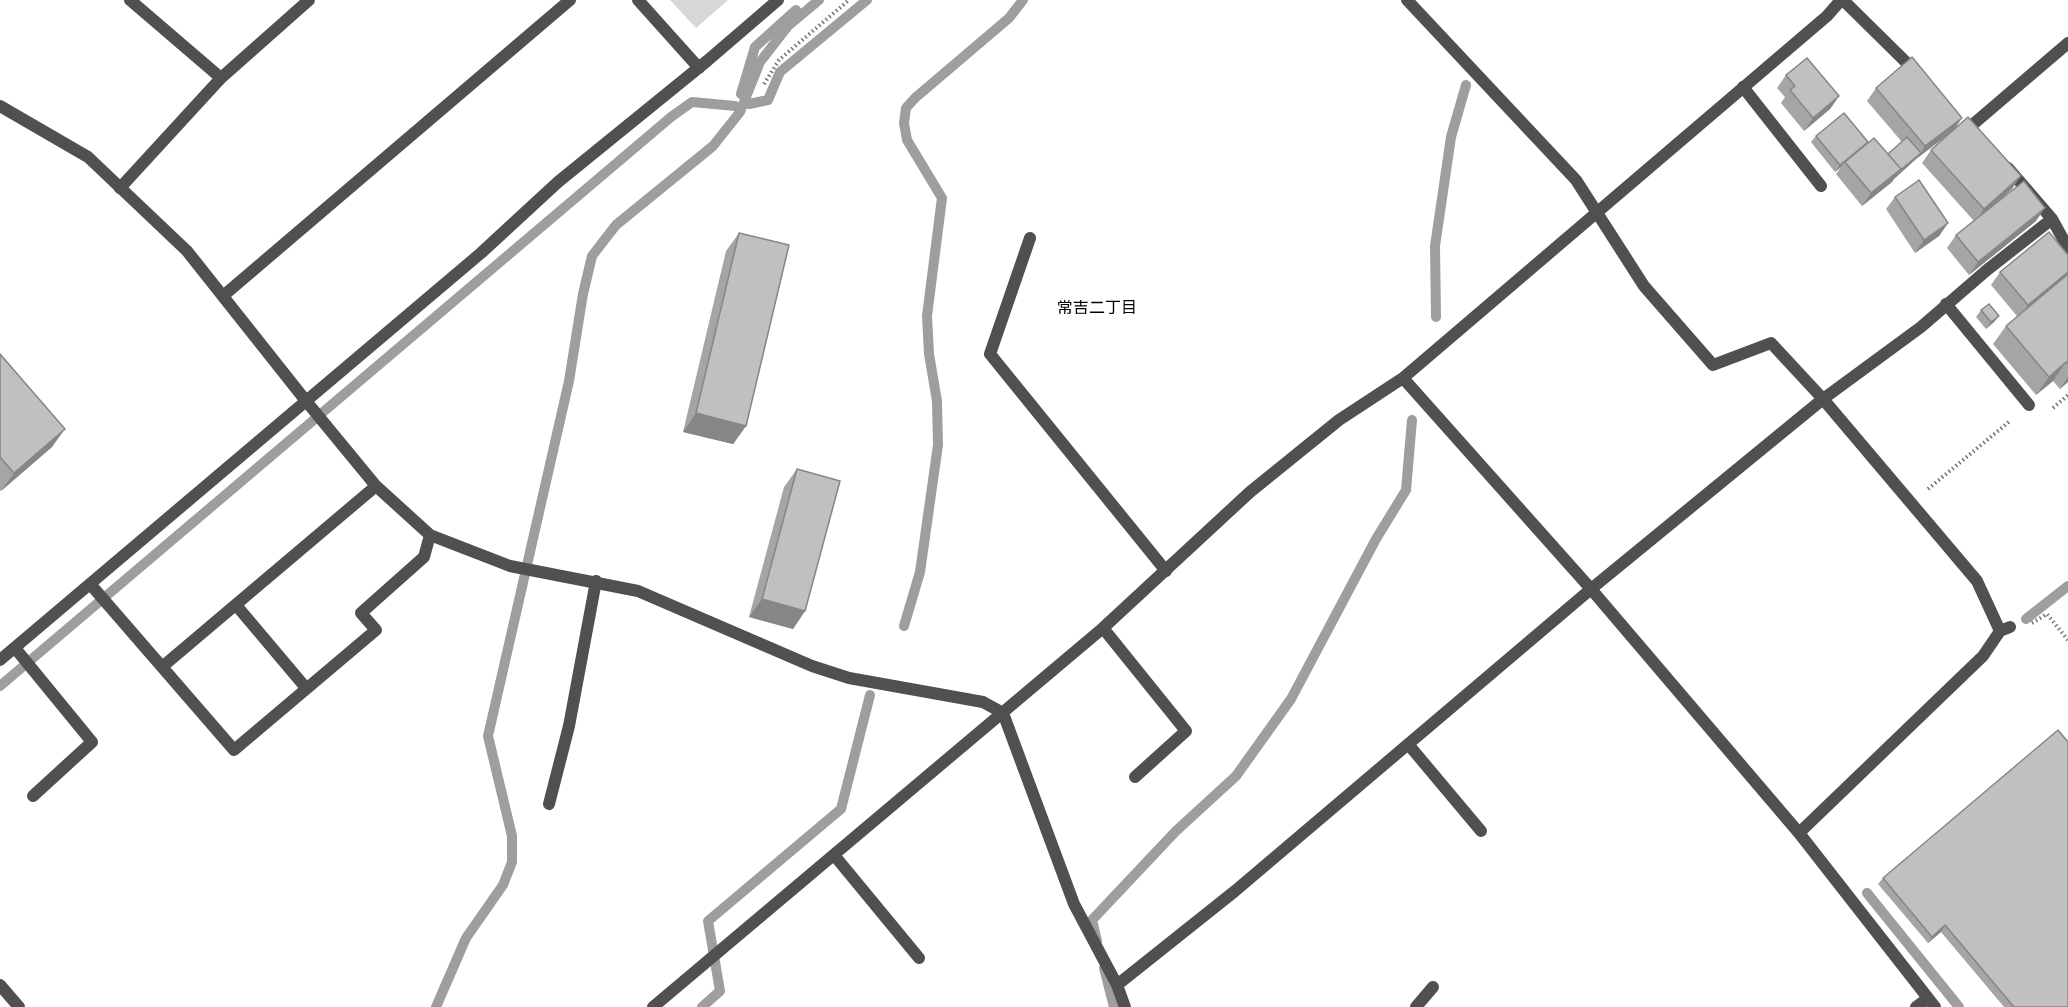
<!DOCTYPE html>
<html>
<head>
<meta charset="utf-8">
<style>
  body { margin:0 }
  canvas { display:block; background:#fff }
</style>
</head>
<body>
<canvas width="2068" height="1007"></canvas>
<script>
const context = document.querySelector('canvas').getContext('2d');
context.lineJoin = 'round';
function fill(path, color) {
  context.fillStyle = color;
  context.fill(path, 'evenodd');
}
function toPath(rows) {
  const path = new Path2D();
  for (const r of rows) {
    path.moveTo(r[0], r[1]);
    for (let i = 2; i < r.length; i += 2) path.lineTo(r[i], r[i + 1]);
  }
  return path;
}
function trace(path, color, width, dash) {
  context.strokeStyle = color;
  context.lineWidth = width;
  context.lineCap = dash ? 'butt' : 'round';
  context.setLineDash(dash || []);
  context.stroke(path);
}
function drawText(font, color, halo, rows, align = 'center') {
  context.font = font + ' "DejaVu Sans","Noto Sans JP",sans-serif';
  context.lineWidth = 4.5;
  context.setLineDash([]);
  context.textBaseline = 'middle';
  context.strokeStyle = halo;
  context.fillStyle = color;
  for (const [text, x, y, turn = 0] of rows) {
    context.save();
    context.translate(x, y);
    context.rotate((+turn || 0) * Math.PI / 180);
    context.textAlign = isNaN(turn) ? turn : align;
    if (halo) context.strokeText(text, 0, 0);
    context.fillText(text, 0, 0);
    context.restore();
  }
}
fill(toPath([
  [670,0,728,0,696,28]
]), '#d7d7d7');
trace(toPath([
  [741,94,755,47,796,10],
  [749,104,768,100,780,72,867,0],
  [1436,317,1435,246,1451,137,1466,85],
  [2026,619,2068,586],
  [904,626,920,572,938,445,937,401,929,354,927,316,942,198,907,140,904,123,906,108,915,98,1009,18,1023,0],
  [0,686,671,117,692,102,735,106],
  [1867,893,1959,1007],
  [1097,941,1092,920,1176,831,1236,776,1291,699,1376,539,1406,490,1412,420],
  [1104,968,1114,1007],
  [436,1007,466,938,503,885,512,862,512,836,488,736,569,381,583,294,592,256,616,225,713,146,740,112,760,62,788,26,819,0],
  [702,1007,720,991,708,921,841,809,870,695]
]), '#9e9e9e', 10);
trace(toPath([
  [764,84,779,60,849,0],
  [2053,408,2068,395],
  [1928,489,2010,421],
  [2032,623,2047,614,2068,640]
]), '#727272', 4, [1.5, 3]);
trace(toPath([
  [1743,87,1821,186],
  [1971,126,2068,43],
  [1030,238,990,354,1166,571],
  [1946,304,2029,405],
  [15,648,92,742,33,796],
  [549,804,569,726,596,581],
  [834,855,919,958],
  [1416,1007,1433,987]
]), '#505050', 12);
trace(toPath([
  [130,0,221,78],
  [638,0,699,68],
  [1407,0,1576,180,1644,286,1713,365,1771,343,1823,399,1977,581,2000,631],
  [1843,0,1917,73],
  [2008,168,2052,219,2068,248],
  [120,188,221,78,309,0],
  [223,296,570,0],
  [1403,378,1591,589,1799,833,1935,1007],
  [306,401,376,486,430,535,510,566,638,591,812,666,849,678,983,702,1003,713,1074,904,1117,985,1125,1007],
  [91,585,234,750,376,630,361,613,424,557,430,535],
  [236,605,306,688],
  [1103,628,1186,731,1135,777],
  [0,660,481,253,558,182,707,61,778,0],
  [162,667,376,486],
  [1408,744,1481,831],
  [1799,833,1983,656,2000,631,2010,627],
  [0,985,19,1007],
  [1117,985,1235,891,1591,589,1823,399,1921,327,1987,270,2052,219],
  [653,1007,1103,628,1250,492,1339,420,1403,378,1827,16,1841,0],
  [1916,1007,1928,998]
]), '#505050', 12);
trace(toPath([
  [0,106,88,157,187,251,306,401]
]), '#505050', 12);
fill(toPath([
  [1786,75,1839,96,1830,109,1804,131,1781,103,1785,97,1777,88],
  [1876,88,1954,129,2012,189,2003,197,2036,221,1969,275,1947,248,1956,235,1974,221,1922,163,1931,150,1949,134,1916,159,1894,179,1892,182,1862,206,1836,174,1841,167,1835,172,1811,142,1816,136,1868,142,1888,154,1902,142,1867,101],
  [1895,197,1948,223,1939,236,1915,253,1886,209],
  [739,233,746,426,733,444,683,432,726,251],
  [2068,255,2068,382,2060,389,2053,381,2036,395,1993,344,2006,326,2017,316,1991,285,2000,272],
  [1981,310,1999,316,1994,322,1986,329,1976,317],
  [0,354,52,447,1,491,0,490],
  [797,469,805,611,793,629,749,617,784,487],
  [1883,878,2068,1007,2004,1007,1941,932,1928,943,1878,884]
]), '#a5a5a5');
fill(toPath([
  [1839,96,1830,109,1804,131,1813,118],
  [1962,118,1954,130,1916,159,1894,179,1892,182,1862,206,1871,193,1921,153,1925,146],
  [1845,162,1841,167,1835,172,1840,165],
  [2021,176,2012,189,1975,222,1984,209],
  [2045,208,2036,221,1969,275,1978,262],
  [1948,223,1939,236,1915,253,1924,240],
  [2068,272,2068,277,2019,318,2028,305],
  [1999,316,1994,322,1986,329,1991,322],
  [2066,362,2053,381,2036,395,2049,377],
  [2068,377,2068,382,2060,389],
  [696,413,746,426,733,444,683,432],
  [65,429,52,447,1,491,14,473],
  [762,599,805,611,793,629,749,617],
  [1945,925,1941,932,1928,943,1932,937]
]), '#868686');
const building = toPath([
  [1912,57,1962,118,1925,146,1876,88,1912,57],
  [1807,58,1839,96,1813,118,1790,90,1795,86,1786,75,1807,58],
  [1844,113,1868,142,1840,165,1816,136,1844,113],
  [1968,117,2021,176,1984,209,1931,150,1968,117],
  [1907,137,1921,153,1898,172,1901,169,1888,154,1907,137],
  [1874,138,1901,169,1871,193,1845,162,1874,138],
  [1919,180,1948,223,1924,240,1895,197,1919,180],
  [2024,181,2045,208,1978,262,1956,235,2024,181],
  [2049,232,2068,255,2068,272,2028,305,2000,272,2049,232],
  [739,233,789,245,746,426,696,413,739,233],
  [2068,274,2068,364,2066,362,2049,377,2006,326,2068,274],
  [1989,304,1999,316,1991,322,1981,310,1989,304],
  [0,354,65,429,14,473,0,457,0,354],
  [797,469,840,481,805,611,762,599,797,469],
  [2058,730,2068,742,2068,1007,2014,1007,1945,925,1932,937,1883,878,2058,730]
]);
fill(building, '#c0c0c0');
trace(building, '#868686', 1.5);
drawText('16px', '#000', '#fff', [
  ["常吉二丁目",1097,309]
]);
</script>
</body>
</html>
